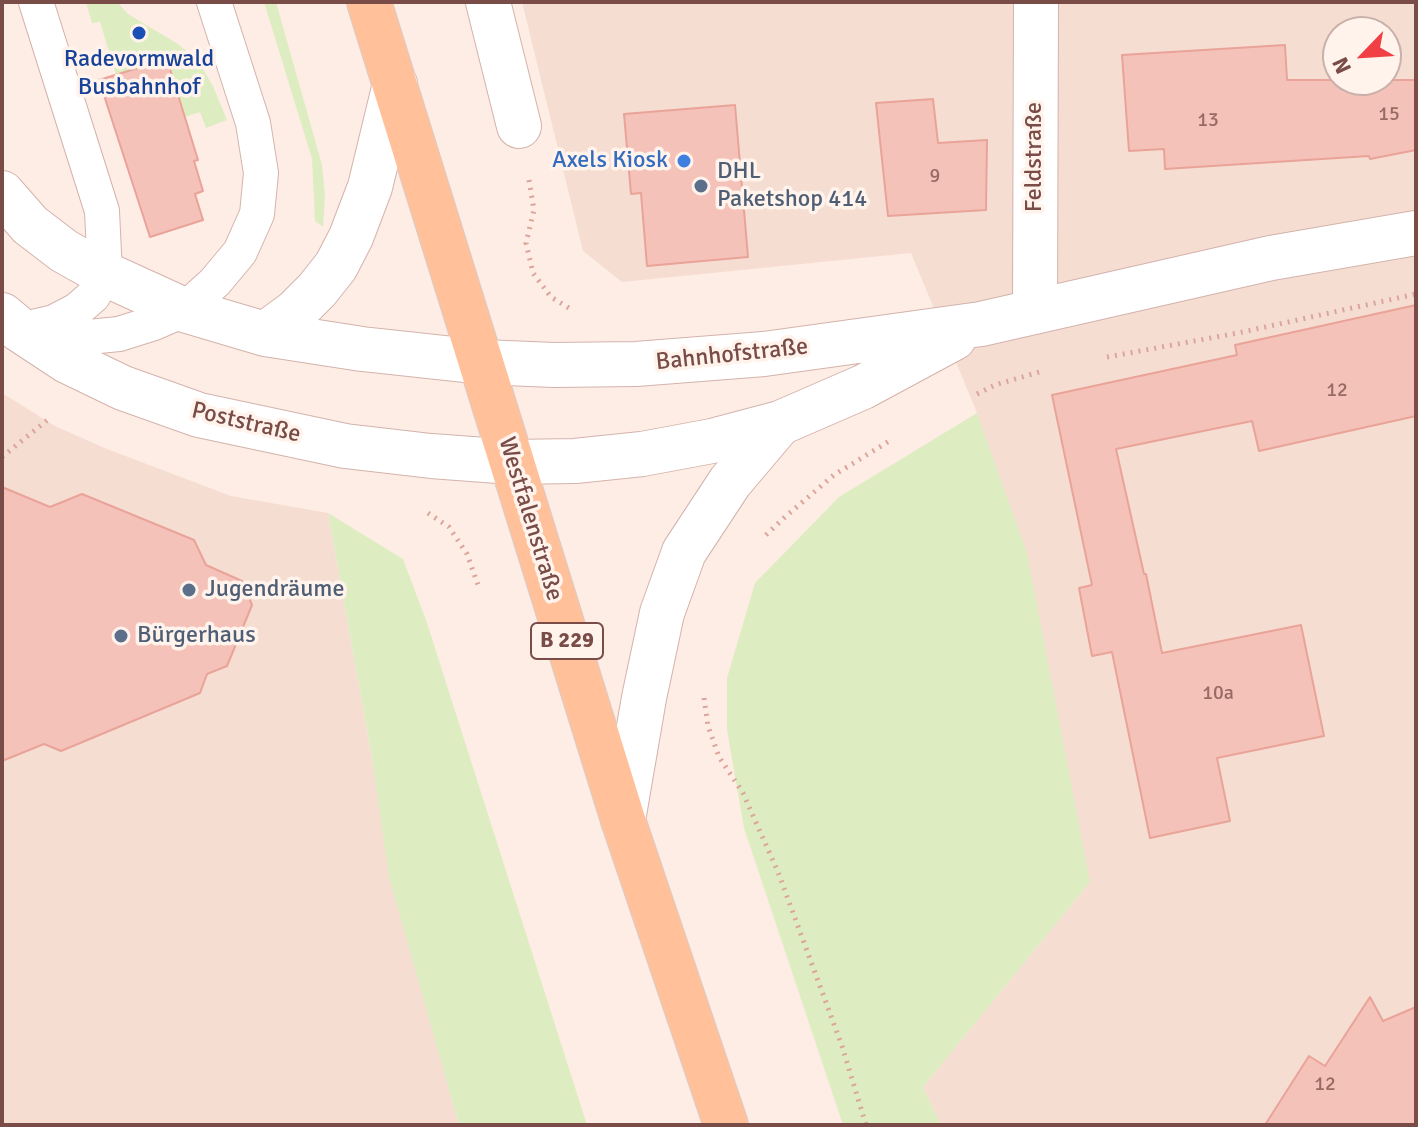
<!DOCTYPE html>
<html>
<head>
<meta charset="utf-8">
<style>
  body { margin:0 }
  #map { position:relative; width:1418px; height:1127px; overflow:hidden; background:#feede4; font-family:Signika,sans-serif }
  canvas { display:block }
  .frame { position:absolute; inset:0; border:4px solid #794c47; pointer-events:none }
  .north { position:absolute; left:1322px; top:16px; width:80px; height:80px; box-sizing:border-box; background:#fff3ec; border:2px solid #c9b0aa; border-radius:50%; rotate:245deg; font-size:22px; font-weight:700; line-height:32px; text-align:center; color:#794c47 }
  .north::after { content:''; display:block; margin:auto; width:28px; height:36px; background:#f14045; clip-path:polygon(50% 0,100% 100%,50% 72%,0 100%) }
</style>
</head>
<body>
<div id="map">
<canvas width="1418" height="1127"></canvas>
<div class="frame"></div>
<div class="north">N</div>
</div>
<script>
const context = document.querySelector('canvas').getContext('2d');
context.lineJoin = 'round';
function fill(path, color) {
  context.fillStyle = color;
  context.fill(path, 'evenodd');
}
function toPath(rows) {
  const path = new Path2D();
  for (const r of rows) {
    path.moveTo(r[0], r[1]);
    for (let i = 2; i < r.length; i += 2) path.lineTo(r[i], r[i + 1]);
  }
  return path;
}
function trace(path, color, width, dash) {
  context.strokeStyle = color;
  context.lineWidth = width;
  context.lineCap = dash ? 'butt' : 'round';
  context.setLineDash(dash || []);
  context.stroke(path);
}
function drawText(font, color, halo, rows, align = 'center') {
  context.font = font + ' Signika,sans-serif';
  context.lineWidth = 7;
  context.setLineDash([]);
  context.textBaseline = 'middle';
  context.strokeStyle = halo;
  context.fillStyle = color;
  for (const [text, x, y, turn = 0] of rows) {
    context.save();
    context.translate(x, y);
    context.rotate((+turn || 0) * Math.PI / 180);
    context.textAlign = isNaN(turn) ? turn : align;
    if (halo) context.strokeText(text, 0, 0);
    context.fillText(text, 0, 0);
    context.restore();
  }
}
fill(toPath([
  [522,2,1416,2,1416,1125,941,1125,923,1087,1090,882,977,413,911,253,622,282,583,251],
  [1338,32,1386,32,1386,80,1338,80],
  [2,393,55,426,107,449,231,496,328,513,372,758,390,877,459,1125,2,1125]
]), '#f6ddd2');
fill(toPath([
  [86,2,117,2,128,14,178,44,198,61,213,86,227,120,206,128,200,112,185,117,167,59,116,75,100,22,92,23],
  [264,2,276,2,322,165,325,195,323,227,315,221,312,159],
  [977,413,1027,553,1090,882,923,1087,941,1125,843,1125,744,828,727,730,727,678,755,583,839,497],
  [328,513,403,559,427,623,587,1125,459,1125,389,877,372,758]
]), '#deedc1');
const building = toPath([
  [1285,45,1287,80,1416,80,1416,150,1370,159,1369,156,1165,169,1164,149,1129,151,1122,55,1285,45],
  [167,59,198,160,194,161,203,191,195,194,203,220,150,237,99,80,167,59],
  [933,99,938,143,987,140,986,210,888,216,876,103,933,99],
  [735,105,748,257,647,266,641,193,631,194,624,114,735,105],
  [1416,305,1416,416,1259,451,1252,421,1116,449,1144,574,1146,574,1162,653,1301,625,1324,736,1217,758,1230,821,1150,838,1112,652,1092,656,1079,588,1092,585,1052,395,1237,355,1235,345,1416,305],
  [2,487,50,507,82,494,194,540,206,565,242,581,252,605,227,666,207,674,200,693,61,751,44,744,2,761,2,487],
  [1370,997,1383,1021,1416,1007,1416,1125,1265,1125,1309,1056,1325,1066,1370,997]
]);
fill(building, '#f5c2b9');
trace(building, '#e9a398', 2);
const service = toPath([
  [24,329,54,322,77,310,93,296,105,274,102,211,36,2],
  [28,332,68,339,119,334,154,323,184,310,215,282,240,252,257,214,261,173,253,123,214,2]
]);
const minor = toPath([
  [488,2,519,126],
  [1035,312,1036,2],
  [482,362,554,365,636,364,764,354,981,324,1271,258,1416,233],
  [512,462,575,461,642,454,712,441,780,423,863,387,954,338],
  [623,820,644,698,662,613,684,552,730,482,780,423]
]);
const tertiary = toPath([
  [2,193,30,225,64,251,105,274,184,310,265,334,362,349,482,362],
  [2,315,20,330,67,361,123,388,199,415,345,446,431,456,512,462],
  [265,334,295,312,317,290,336,266,351,237,370,187,395,84]
]);
const primary = toPath([
  [369,2,623,820,726,1125]
]);
trace(service, '#d3b3ac', 36);
trace(minor, '#d3b3ac', 46);
trace(tertiary, '#d3b3ac', 46);
trace(primary, '#d9cdcb', 46);
trace(toPath([
  [529,180,534,210,526,243,533,273,551,297,569,308],
  [1107,357,1238,333,1416,294],
  [977,394,995,385,1039,372],
  [2,457,51,417],
  [428,513,449,527,467,554,478,585],
  [766,535,785,517,834,475,891,440],
  [704,698,708,726,719,757,743,793,778,872,842,1046,866,1125]
]), '#dba59c', 5, [2, 6]);
trace(service, '#fff', 34);
trace(minor, '#fff', 44);
trace(tertiary, '#fff', 44);
trace(primary, '#ffc09a', 44);
for (const [x, y, r, color] of [
  [139,33,8,"#1a4fb4"],
  [684,161,8,"#3f7fe0"],
  [701,186,8,"#5c6f8a"],
  [189,590,8,"#5c6f8a"],
  [121,636,8,"#5c6f8a"]
]) {
  const dot = new Path2D();
  dot.arc(x, y, r, 0, 2 * Math.PI);
  context.fillStyle = color;
  context.fill(dot);
  trace(dot, '#fff3ec', 3);
}
drawText('20px', '#986a64', null, [
  ["15",1389,115],
  ["13",1208,121],
  ["9",935,177],
  ["12",1337,391],
  ["10a",1218,694],
  ["12",1325,1085]
]);
for (const [x, y, w] of [
  [567,641,72]
]) {
  const box = new Path2D();
  box.roundRect(x - w / 2, y - 18, w, 36, 6);
  context.fillStyle = '#fff3ec';
  context.fill(box);
  trace(box, '#794c47', 2);
}
drawText('bold 22px', '#794c47', null, [
  ["B 229",567,641]
]);
drawText('24px', '#164399', '#fff3ec', [
  ["Radevormwald",139,60],
  ["Busbahnhof",139,88]
]);
drawText('24px', '#794c47', '#fff3ec', [
  ["Feldstraße",1035,157,-90],
  ["Bahnhofstraße",732,355,-6],
  ["Poststraße",246,423,13],
  ["Westfalenstraße",530,519,73]
]);
drawText('24px', '#366cbe', '#fff3ec', [
  ["Axels Kiosk",668,161]
], 'right');
drawText('24px', '#4e5e75', '#fff3ec', [
  ["DHL",717,172],
  ["Paketshop 414",717,200],
  ["Jugendräume",205,590],
  ["Bürgerhaus",137,636]
], 'left');
</script>
</body>
</html>
